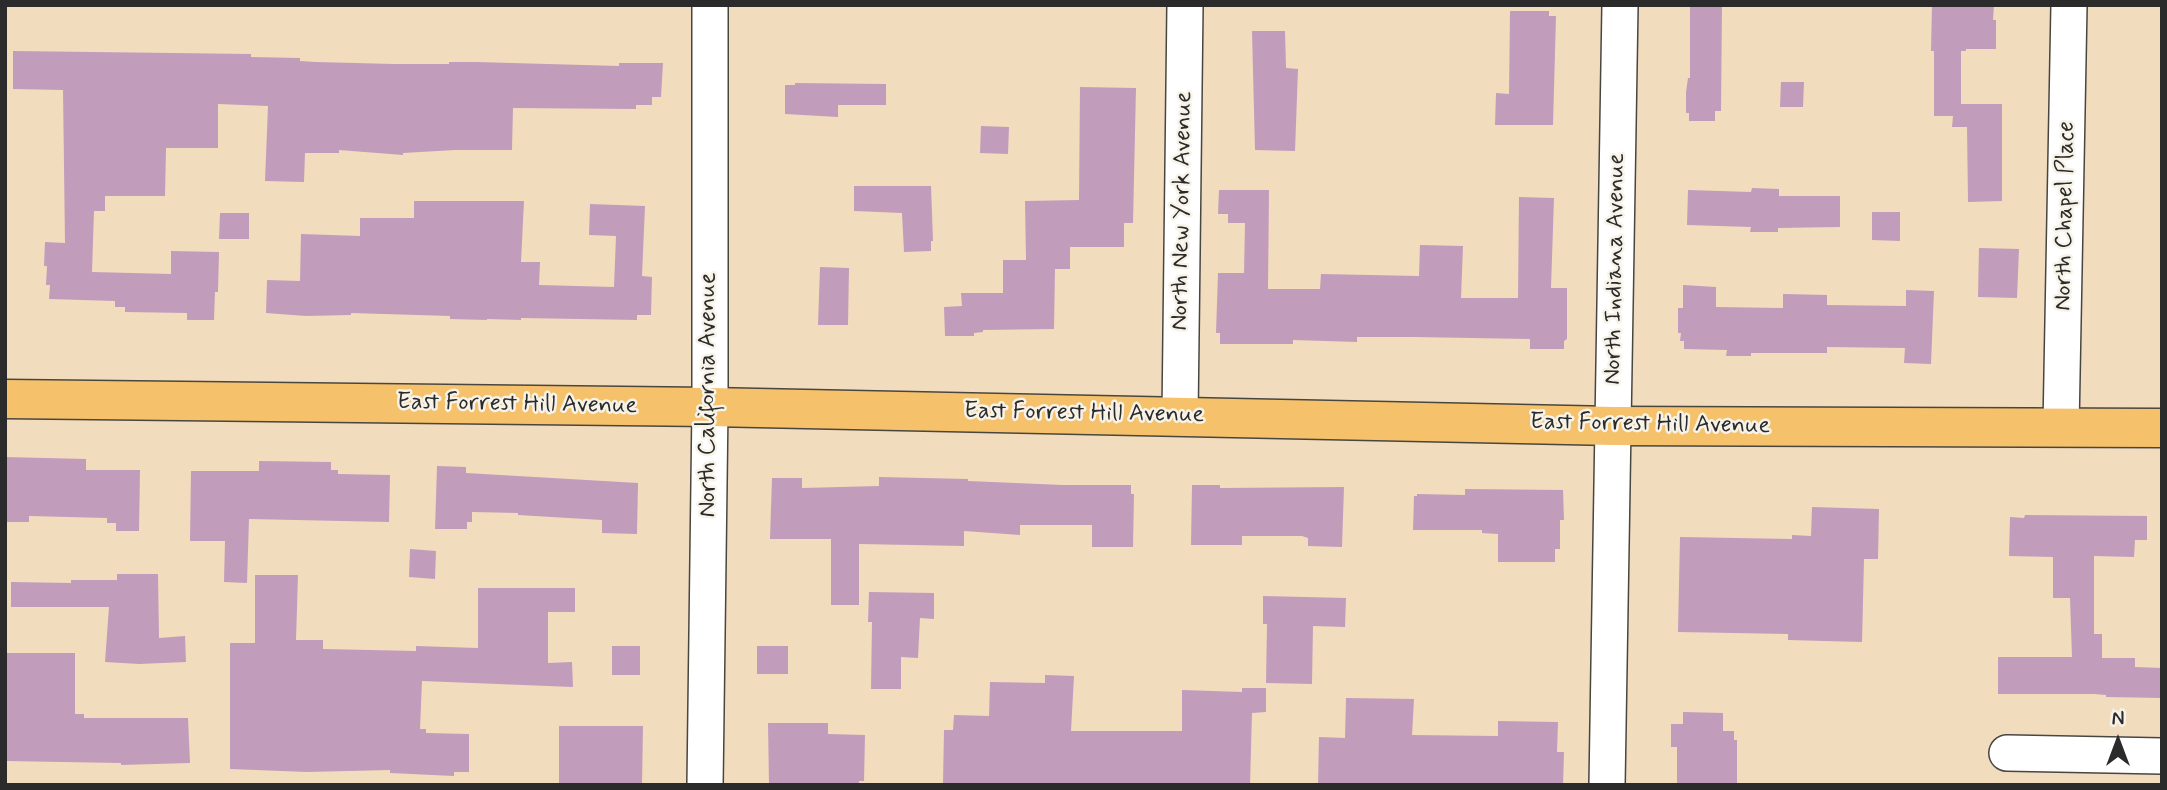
<!DOCTYPE html>
<html>
<head>
<meta charset="utf-8">
<style>
  body { margin:0 }
  #map { position:relative; width:2167px; height:790px; overflow:hidden; background:#f2dcbe; font-family:Mynerve,sans-serif }
  canvas { display:block }
  .frame { position:absolute; inset:0; border:7px solid #2b2b2b; pointer-events:none }
  .north { position:absolute; left:2083px; top:706px; width:70px; height:70px; -webkit-text-stroke:5px #f7f3e8; paint-order:stroke; rotate:0deg; font-size:19px; font-weight:700; line-height:28px; text-align:center; color:#2b2b2b }
  .north::after { content:''; display:block; margin:auto; width:24px; height:32px; background:#2b2b2b; clip-path:polygon(50% 0,100% 100%,50% 72%,0 100%) }
</style>
</head>
<body>
<div id="map">
<canvas width="2167" height="790"></canvas>
<div class="frame"></div>
<div class="north">N</div>
</div>
<script>
const context = document.querySelector('canvas').getContext('2d');
context.lineJoin = 'round';
function fill(path, color) {
  context.fillStyle = color;
  context.fill(path, 'evenodd');
}
function toPath(rows) {
  const path = new Path2D();
  for (const r of rows) {
    path.moveTo(r[0], r[1]);
    for (let i = 2; i < r.length; i += 2) path.lineTo(r[i], r[i + 1]);
  }
  return path;
}
function trace(path, color, width, dash) {
  context.strokeStyle = color;
  context.lineWidth = width;
  context.lineCap = dash ? 'butt' : 'round';
  context.setLineDash(dash || []);
  context.stroke(path);
}
function drawText(font, color, halo, rows, align = 'center') {
  context.font = font + ' Mynerve,sans-serif';
  context.lineWidth = 5;
  context.setLineDash([]);
  context.textBaseline = 'middle';
  context.strokeStyle = halo;
  context.fillStyle = color;
  for (const [text, x, y, turn = 0] of rows) {
    context.save();
    context.translate(x, y);
    context.rotate((+turn || 0) * Math.PI / 180);
    context.textAlign = isNaN(turn) ? turn : align;
    if (halo) context.strokeText(text, 0, 0);
    context.fillText(text, 0, 0);
    context.restore();
  }
}
fill(toPath([
  [1690,5,1722,5,1721,111,1715,111,1715,121,1689,121,1689,113,1686,113,1686,92,1688,78,1690,78],
  [1932,5,1994,5,1993,20,1996,20,1996,49,1966,49,1966,51,1961,51,1961,104,2002,104,2002,201,1968,202,1967,127,1952,127,1953,116,1934,116,1934,51,1931,51],
  [1510,11,1549,11,1549,16,1556,16,1553,125,1495,125,1496,93,1509,94],
  [1252,31,1285,31,1286,68,1298,69,1295,151,1255,150],
  [13,51,251,54,251,57,300,58,300,61,316,62,394,64,449,64,449,62,476,62,619,66,619,63,663,63,661,97,652,97,652,105,636,105,636,109,513,108,512,150,455,150,403,153,403,155,339,150,339,153,305,153,304,182,265,181,268,106,218,104,218,148,166,148,165,196,105,196,105,211,94,211,92,272,171,274,171,251,219,252,218,292,215,292,214,320,187,320,187,313,125,312,125,307,115,307,115,301,49,299,50,285,46,285,47,266,44,266,45,242,65,243,63,90,13,89],
  [1781,82,1804,82,1803,107,1780,107],
  [795,83,886,84,886,105,838,105,838,117,785,114,785,85,795,85],
  [1080,87,1136,88,1133,223,1124,223,1124,247,1070,247,1070,269,1055,269,1054,329,983,330,983,332,974,333,974,336,945,336,944,307,962,306,961,293,1003,293,1003,260,1026,260,1025,201,1079,200],
  [981,126,1009,127,1008,154,980,153],
  [854,186,931,186,933,241,931,241,931,251,904,252,902,213,854,211],
  [1752,188,1779,189,1779,196,1840,196,1840,227,1778,228,1778,232,1750,232,1751,227,1687,225,1688,190,1751,192],
  [1219,190,1269,190,1268,289,1320,289,1321,274,1419,276,1420,245,1463,246,1461,298,1518,298,1519,197,1554,198,1551,288,1567,288,1567,339,1564,341,1564,349,1530,349,1530,339,1413,337,1357,337,1357,342,1293,340,1293,344,1220,344,1220,333,1216,333,1218,273,1244,273,1245,223,1228,223,1228,214,1218,214],
  [414,201,524,201,521,262,540,262,539,285,614,287,616,236,589,235,590,204,645,206,642,276,652,277,651,315,637,315,637,320,521,318,521,320,487,319,487,320,450,319,450,316,351,313,351,315,306,316,266,313,267,280,300,281,301,234,360,236,360,218,414,218],
  [1872,212,1900,212,1900,241,1872,240],
  [220,213,249,213,249,239,219,239],
  [1979,248,2019,249,2017,298,1978,297],
  [820,267,849,268,848,325,818,325],
  [1683,285,1716,287,1716,307,1783,308,1783,294,1827,295,1827,305,1906,306,1906,290,1934,291,1931,364,1904,363,1905,348,1827,347,1827,353,1751,353,1751,356,1726,356,1727,350,1684,349,1684,341,1680,341,1681,333,1678,333,1678,308,1683,308],
  [5,457,86,459,86,470,140,470,139,531,116,531,116,523,107,523,107,518,29,516,29,522,5,522],
  [259,461,331,462,331,470,338,470,338,474,390,475,389,522,249,519,247,583,224,582,225,541,190,541,191,471,259,471],
  [437,466,466,467,466,473,638,483,637,534,602,533,602,520,518,515,518,513,472,512,472,522,467,522,467,529,435,529],
  [879,477,968,479,968,481,1063,485,1131,485,1131,494,1134,494,1133,547,1092,547,1092,525,1020,525,1020,535,964,531,964,546,859,544,859,605,831,605,831,539,770,539,772,478,802,478,802,488,879,486],
  [1192,485,1220,485,1220,488,1344,487,1342,547,1308,546,1308,538,1302,536,1242,536,1242,545,1191,545],
  [1465,489,1563,490,1564,520,1560,520,1560,549,1555,549,1555,562,1498,562,1498,534,1482,533,1482,530,1413,530,1414,496,1417,496,1417,494,1465,495],
  [1812,507,1879,509,1878,559,1864,559,1862,642,1788,640,1788,634,1678,632,1680,537,1792,539,1792,535,1811,536],
  [2025,515,2147,516,2147,540,2135,540,2134,557,2094,556,2094,634,2102,634,2102,658,2135,658,2135,667,2162,668,2162,698,2106,697,2106,695,2094,694,1998,694,1998,657,2072,657,2070,598,2053,598,2053,557,2009,556,2010,517,2024,518],
  [410,549,436,551,435,579,409,577],
  [117,574,158,574,159,638,185,636,186,662,139,664,105,662,109,607,11,607,11,582,71,583,71,580,117,580],
  [255,575,298,575,296,640,323,640,323,649,416,651,416,646,478,648,478,588,575,588,575,612,548,612,548,663,572,662,573,687,422,681,420,729,426,729,426,733,469,734,469,772,454,772,454,776,390,773,390,770,307,772,230,769,230,643,255,643],
  [869,592,934,593,934,619,920,618,918,658,901,657,901,689,871,689,872,622,868,622],
  [1263,596,1346,598,1345,627,1313,626,1312,684,1266,683,1267,624,1263,624],
  [612,646,640,646,640,675,612,675],
  [757,646,788,646,788,674,757,674],
  [5,653,75,653,75,714,84,714,84,718,188,718,190,763,121,765,121,763,5,761],
  [1045,675,1074,676,1071,731,1182,731,1182,690,1242,692,1242,688,1266,688,1266,712,1252,713,1250,785,946,785,943,783,944,730,953,730,954,715,989,716,990,682,1045,683],
  [1346,698,1414,699,1412,735,1498,736,1498,721,1558,722,1557,752,1564,752,1563,785,1318,785,1319,737,1345,738],
  [1683,712,1723,713,1723,731,1734,731,1734,740,1737,740,1737,785,1677,785,1677,747,1671,747,1671,724,1683,724],
  [768,723,828,723,828,734,865,735,864,781,859,781,859,785,769,785],
  [559,726,643,726,642,785,559,785]
]), '#c29cbb');
const minor = toPath([
  [1180,416,1185,5],
  [2061,427,2069,5],
  [2007,753,2162,756],
  [705,785,710,407,710,5],
  [1607,785,1620,5]
]);
const major = toPath([
  [5,399,710,407,1614,426,2162,428]
]);
trace(minor, '#494641', 38);
trace(major, '#494641', 41);
trace(minor, '#fff', 35);
trace(major, '#f5c16b', 38);
drawText('24px', '#2b2b2b', '#f7f3e8', [
  ["North New York Avenue",1183,211,-89],
  ["North Chapel Place",2066,216,-89],
  ["North Indiana Avenue",1616,269,-89],
  ["North California Avenue",709,395,-90],
  ["East Forrest Hill Avenue",517,405,1],
  ["East Forrest Hill Avenue",1084,414,1],
  ["East Forrest Hill Avenue",1650,425,1]
]);
</script>
</body>
</html>
